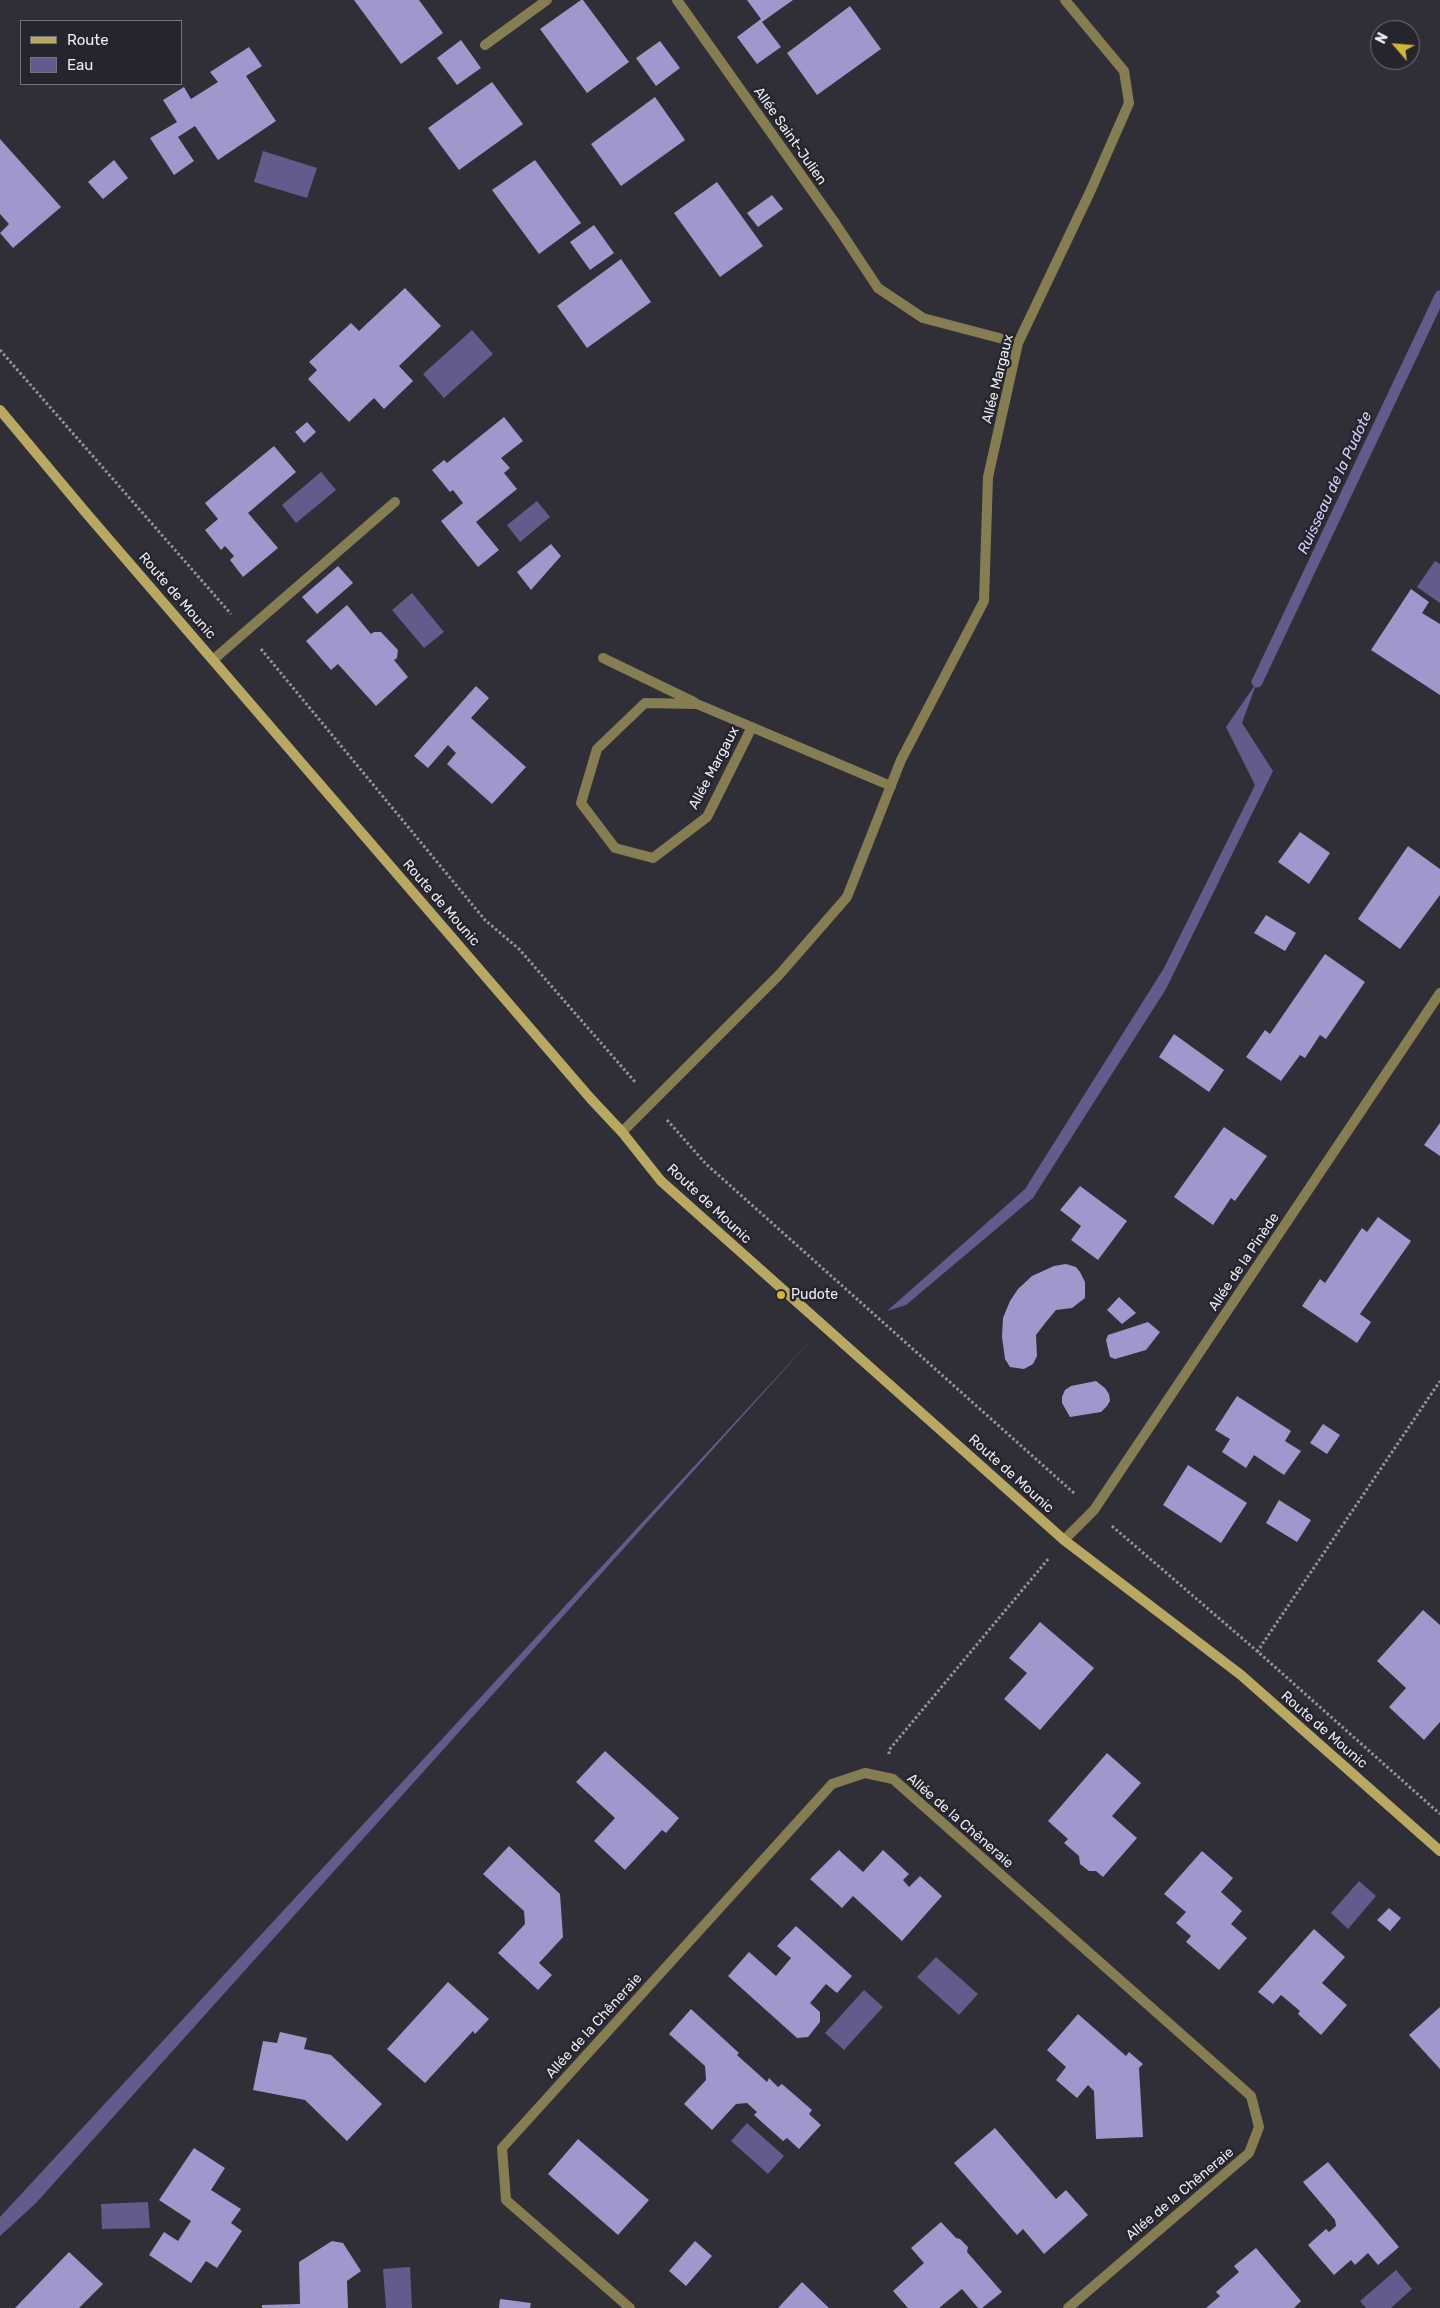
<!DOCTYPE html>
<html>
<head>
<meta charset="utf-8">
<style>
  body { margin:0 }
  #map { position:relative; width:1440px; height:2308px; overflow:hidden; background:#302f37; font-family:Rubik,sans-serif }
  canvas { display:block }
  .legend { position:absolute; left:20px; top:20px; width:162px; height:65px; box-sizing:border-box; background:#26252d; border:1px solid #75747b; margin:0; padding:6px 9px; list-style:none; font-size:15px; color:#ebebf0 }
  .legend li { display:flex; align-items:center; gap:10px; height:25px }
  .legend b { width:25px; border:1px solid #75747b }
  .north { position:absolute; left:1370px; top:20px; width:50px; height:50px; box-sizing:border-box; background:#26252d; border:1px solid #75747b; border-radius:50%; rotate:297deg; font-size:14px; font-weight:700; line-height:20px; text-align:center; color:#ebebf0 }
  .north::after { content:''; display:block; margin:auto; width:18px; height:22px; background:#d3b635; clip-path:polygon(50% 0,100% 100%,50% 72%,0 100%) }
</style>
</head>
<body>
<div id="map">
<canvas width="1440" height="2308"></canvas>
<ul class="legend">
<li><b style="height:6px;background:#b9a861"></b>Route</li>
<li><b style="height:14px;background:#625b8c"></b>Eau</li>
</ul>
<div class="north">N</div>
</div>
<script>
const context = document.querySelector('canvas').getContext('2d');
context.lineJoin = 'round';
function fill(path, color) {
  context.fillStyle = color;
  context.fill(path, 'evenodd');
}
function toPath(rows) {
  const path = new Path2D();
  for (const r of rows) {
    path.moveTo(r[0], r[1]);
    for (let i = 2; i < r.length; i += 2) path.lineTo(r[i], r[i + 1]);
  }
  return path;
}
function trace(path, color, width, dash) {
  context.strokeStyle = color;
  context.lineWidth = width;
  context.lineCap = dash ? 'butt' : 'round';
  context.setLineDash(dash || []);
  context.stroke(path);
}
function drawText(font, color, halo, rows, align = 'center') {
  context.font = font + ' Rubik,sans-serif';
  context.lineWidth = 5;
  context.setLineDash([]);
  context.textBaseline = 'middle';
  context.strokeStyle = halo;
  context.fillStyle = color;
  for (const [text, x, y, turn = 0] of rows) {
    context.save();
    context.translate(x, y);
    context.rotate((+turn || 0) * Math.PI / 180);
    context.textAlign = isNaN(turn) ? turn : align;
    if (halo) context.strokeText(text, 0, 0);
    context.fillText(text, 0, 0);
    context.restore();
  }
}
fill(toPath([
  [263,151,317,168,307,198,254,182],
  [472,330,493,354,444,398,423,374],
  [321,472,336,490,296,523,282,505],
  [537,501,550,517,520,542,507,525],
  [1435,561,1440,564,1440,603,1417,587],
  [412,593,444,632,424,648,392,610],
  [1257,682,1242,723,1273,771,1166,989,1033,1198,906,1305,887,1311,1025,1189,1164,968,1255,785,1226,727],
  [811,1340,36,2203,0,2236,0,2217],
  [1359,1881,1376,1896,1348,1929,1331,1913],
  [936,1957,978,1994,959,2015,917,1977],
  [864,1990,883,2007,844,2050,825,2033],
  [747,2123,784,2156,768,2174,731,2141],
  [148,2202,150,2228,102,2229,101,2204],
  [410,2267,412,2308,386,2308,383,2269],
  [1396,2270,1412,2289,1391,2308,1366,2308,1360,2301]
]), '#625b8c');
trace(toPath([
  [1257,682,1440,296]
]), '#625b8c', 11);
fill(toPath([
  [354,0,419,0,443,33,401,64],
  [581,0,583,0,629,62,587,93,540,29],
  [747,0,793,0,762,22,781,47,757,64,737,37,761,19],
  [850,6,881,49,817,95,787,53],
  [461,40,481,68,457,85,437,58],
  [660,41,680,68,656,86,636,58],
  [249,47,262,66,246,76,276,121,218,160,195,126,178,137,194,161,174,175,150,138,177,122,163,100,184,87,191,99,218,82,210,72],
  [492,82,523,124,459,170,428,128],
  [655,97,685,140,621,186,591,144],
  [0,139,61,207,13,248,0,233,9,224,0,214],
  [114,160,128,178,103,199,88,182],
  [535,160,581,223,539,254,492,190],
  [717,182,763,246,720,277,674,213],
  [772,195,783,209,758,227,747,213],
  [594,225,614,253,590,270,570,242],
  [621,259,651,302,587,348,557,306],
  [405,288,441,326,399,366,413,381,384,409,374,398,349,422,308,379,317,370,309,362,351,323,359,331],
  [504,417,523,441,501,458,510,468,504,473,517,489,476,522,499,550,478,567,441,521,463,503,453,490,450,492,432,470,444,460,447,463],
  [307,422,316,432,304,443,295,432],
  [274,446,296,472,248,513,278,548,243,577,230,560,234,556,225,546,221,550,205,530,218,519,205,503],
  [551,544,561,556,531,590,517,572],
  [338,566,353,583,317,614,302,597],
  [1411,589,1429,602,1422,613,1440,624,1440,695,1371,650],
  [347,605,371,634,374,632,381,632,398,650,397,658,394,660,408,677,376,706,338,664,331,670,306,641],
  [476,686,489,698,471,718,526,767,492,804,447,764,456,753,448,745,428,768,414,756],
  [1300,832,1330,853,1309,884,1278,862],
  [1408,846,1440,869,1440,895,1400,949,1358,919],
  [1266,915,1296,933,1285,951,1254,933],
  [1325,954,1365,982,1326,1039,1320,1035,1305,1058,1300,1055,1281,1081,1246,1057,1265,1030,1270,1034],
  [1174,1034,1224,1070,1209,1092,1159,1057],
  [1440,1123,1440,1156,1424,1145],
  [1224,1127,1267,1156,1235,1201,1231,1198,1213,1225,1174,1197],
  [1080,1186,1127,1221,1098,1260,1071,1240,1081,1226,1060,1210],
  [1378,1217,1411,1241,1360,1314,1371,1322,1357,1343,1302,1306,1320,1279,1325,1283,1362,1228,1367,1232],
  [1066,1264,1076,1267,1080,1272,1085,1282,1085,1298,1072,1308,1056,1310,1046,1322,1036,1335,1037,1356,1033,1364,1024,1369,1010,1367,1005,1359,1002,1337,1003,1318,1010,1301,1018,1289,1032,1276,1054,1266],
  [1119,1297,1136,1313,1122,1324,1107,1310],
  [1148,1322,1160,1332,1146,1350,1115,1359,1110,1357,1106,1340,1108,1335],
  [1096,1381,1105,1388,1109,1394,1110,1401,1107,1406,1101,1412,1070,1417,1062,1403,1062,1397,1065,1390,1071,1386],
  [1237,1396,1291,1431,1285,1441,1301,1451,1284,1475,1254,1455,1246,1468,1222,1452,1230,1439,1215,1430],
  [1323,1424,1340,1435,1327,1454,1310,1443],
  [1188,1465,1247,1503,1221,1543,1163,1505],
  [1279,1500,1311,1520,1297,1542,1266,1523],
  [1423,1610,1440,1625,1440,1722,1424,1740,1389,1707,1406,1688,1377,1661],
  [1040,1622,1094,1668,1040,1730,1004,1699,1027,1673,1009,1658],
  [605,1751,679,1818,666,1833,662,1830,625,1870,594,1841,615,1818,576,1782],
  [1107,1753,1141,1783,1112,1816,1137,1838,1103,1877,1096,1871,1089,1871,1080,1864,1079,1856,1064,1843,1068,1839,1048,1821],
  [509,1846,560,1894,563,1937,539,1963,552,1975,538,1990,498,1953,525,1924,524,1911,483,1874],
  [839,1850,863,1872,883,1850,909,1874,903,1880,909,1887,920,1876,942,1896,902,1941,853,1896,842,1908,810,1879],
  [1202,1851,1233,1878,1221,1892,1242,1911,1231,1924,1247,1938,1219,1970,1186,1942,1191,1936,1176,1923,1186,1912,1164,1894],
  [1389,1908,1401,1918,1390,1931,1377,1920],
  [796,1926,852,1976,837,1993,826,1984,810,2003,820,2012,820,2022,808,2037,797,2038,728,1976,749,1952,776,1976,791,1958,777,1946],
  [1314,1929,1345,1957,1322,1983,1347,2005,1321,2035,1298,2014,1300,2011,1281,1995,1273,2004,1258,1992],
  [448,1982,489,2019,475,2034,473,2031,425,2083,387,2049],
  [1440,2007,1440,2069,1409,2035],
  [691,2009,739,2053,737,2055,767,2082,769,2078,778,2087,782,2084,812,2110,809,2114,821,2125,799,2149,787,2138,783,2141,754,2115,757,2112,747,2103,736,2104,712,2130,684,2104,706,2080,705,2066,669,2034],
  [1078,2014,1126,2056,1129,2052,1143,2064,1139,2068,1143,2137,1096,2139,1094,2091,1088,2085,1077,2098,1056,2080,1066,2067,1047,2050],
  [280,2032,307,2038,304,2049,331,2055,382,2104,347,2141,305,2100,253,2090,263,2041,277,2043],
  [995,2128,1056,2199,1066,2190,1088,2215,1044,2254,1023,2229,1017,2235,954,2163],
  [578,2139,649,2200,618,2235,548,2174],
  [194,2148,225,2168,211,2190,241,2209,231,2223,242,2231,217,2268,206,2261,191,2283,149,2255,164,2232,178,2241,191,2221,159,2200],
  [1328,2162,1399,2247,1378,2265,1368,2253,1355,2265,1351,2260,1334,2275,1308,2245,1326,2229,1329,2232,1336,2226,1335,2220,1303,2182],
  [941,2222,956,2238,960,2239,968,2247,967,2252,1002,2292,982,2308,978,2308,962,2289,939,2308,908,2308,893,2291,924,2263,911,2248],
  [332,2241,343,2243,361,2271,347,2281,348,2308,262,2308,262,2305,300,2304,299,2262],
  [695,2241,712,2256,686,2286,669,2271],
  [1256,2248,1301,2301,1294,2308,1206,2308,1220,2296,1216,2292,1239,2272,1234,2266],
  [69,2252,103,2284,79,2308,15,2308],
  [802,2282,829,2308,778,2308],
  [500,2299,531,2303,530,2308,499,2308]
]), '#9e98cc');
trace(toPath([
  [0,350,231,614],
  [261,649,485,920,519,949,636,1083],
  [667,1120,706,1164,1075,1494],
  [1112,1526,1257,1651,1440,1814],
  [1257,1652,1440,1381],
  [889,1754,889,1750,1049,1558]
]), '#94949a', 3, [2.5, 2.5]);
trace(toPath([
  [603,658,694,702],
  [214,659,395,502],
  [752,727,707,817,653,858,615,848,581,803,597,749,645,703,697,704,891,786]
]), '#877d52', 10);
trace(toPath([
  [677,0,835,223,878,288,923,318,1018,343],
  [485,45,547,0],
  [622,1132,779,975,847,897,901,760,984,601,988,477,1018,343,1090,192,1129,103,1124,71,1065,0],
  [1064,1540,1094,1510,1440,993],
  [630,2308,506,2200,502,2148,832,1784,865,1773,893,1779,1251,2096,1259,2127,1249,2153,1068,2308]
]), '#877d52', 10);
trace(toPath([
  [0,410,87,514,591,1099,622,1132,661,1181,1064,1540,1241,1675,1440,1851]
]), '#b9a861', 10);
for (const [x, y, r, color] of [
  [781,1295,5,"#d3b635"]
]) {
  const dot = new Path2D();
  dot.arc(x, y, r, 0, 2 * Math.PI);
  context.fillStyle = color;
  context.fill(dot);
  trace(dot, '#26252d', 2);
}
drawText('14px', '#ebebf0', '#26252d', [
  ["Allée Saint-Julien",790,136,55],
  ["Allée Margaux",998,379,-76],
  ["Route de Mounic",177,596,49],
  ["Allée Margaux",714,768,-62],
  ["Route de Mounic",441,903,49],
  ["Route de Mounic",709,1204,43],
  ["Allée de la Pinède",1244,1262,-56],
  ["Route de Mounic",1011,1474,42],
  ["Route de Mounic",1324,1730,41],
  ["Allée de la Chêneraie",960,1821,41],
  ["Allée de la Chêneraie",594,2026,-48],
  ["Allée de la Chêneraie",1180,2194,-40]
]);
drawText('14px', '#ebebf0', '#26252d', [
  ["Pudote",791,1295]
], 'left');
drawText('italic 15px', '#d2cdfc', '#26252d', [
  ["Ruisseau de la Pudote",1335,483,-65]
]);
</script>
</body>
</html>
